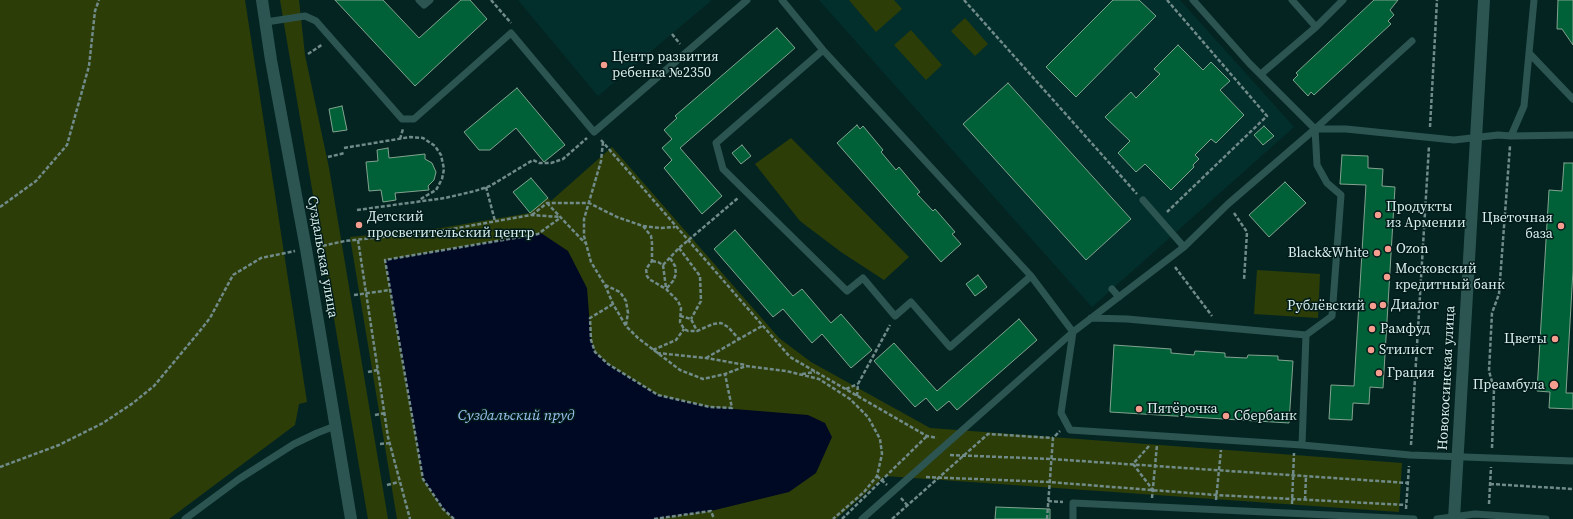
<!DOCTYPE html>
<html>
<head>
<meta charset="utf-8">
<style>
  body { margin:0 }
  canvas { display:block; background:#042422 }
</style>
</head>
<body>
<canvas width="1573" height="519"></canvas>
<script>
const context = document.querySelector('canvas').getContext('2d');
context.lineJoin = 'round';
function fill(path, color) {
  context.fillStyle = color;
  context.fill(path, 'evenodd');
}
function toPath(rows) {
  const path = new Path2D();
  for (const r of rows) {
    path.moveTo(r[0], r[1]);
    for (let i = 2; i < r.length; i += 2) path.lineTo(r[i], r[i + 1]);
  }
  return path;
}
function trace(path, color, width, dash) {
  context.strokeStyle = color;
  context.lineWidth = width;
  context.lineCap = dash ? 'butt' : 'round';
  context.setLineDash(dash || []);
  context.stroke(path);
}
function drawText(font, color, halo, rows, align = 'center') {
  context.font = font + ' "Source Serif 4",serif';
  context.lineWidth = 3;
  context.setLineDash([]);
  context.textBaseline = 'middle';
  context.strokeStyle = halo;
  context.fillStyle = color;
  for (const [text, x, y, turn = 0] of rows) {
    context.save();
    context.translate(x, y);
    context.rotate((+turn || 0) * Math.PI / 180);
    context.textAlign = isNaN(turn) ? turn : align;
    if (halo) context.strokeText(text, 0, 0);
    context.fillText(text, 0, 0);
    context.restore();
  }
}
fill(toPath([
  [518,0,712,0,598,96],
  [819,0,1180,0,1294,127,1092,307]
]), '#022e2b');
fill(toPath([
  [0,0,245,0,307,402,299,404,295,425,169,519,0,519],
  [280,0,299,0,305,55,329,168,388,519,368,519],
  [849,0,894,0,902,9,876,32],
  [965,18,988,44,975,56,951,31],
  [911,30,942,65,926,80,894,45],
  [791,138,909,257,884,280,841,252,800,221,755,164],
  [612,147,779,338,811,362,930,428,1402,463,1399,512,885,476,836,519,397,519,350,237,441,228,530,213,548,198,551,201],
  [1257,270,1320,274,1318,318,1254,314]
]), '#2d3d07');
fill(toPath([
  [541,233,568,251,587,288,591,340,595,352,608,364,658,395,710,407,808,415,825,423,832,437,816,473,789,492,711,511,654,519,454,519,443,509,423,479,385,260]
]), '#000923');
const building = toPath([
  [335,0,383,0,419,38,461,0,470,0,487,19,415,86,335,0],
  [1113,0,1139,0,1156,16,1076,97,1046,67,1113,0],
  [1374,0,1398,0,1390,10,1394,15,1388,21,1391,24,1314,95,1311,92,1308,96,1293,80,1298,75,1296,73,1374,0],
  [1558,0,1573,0,1573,45,1562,29,1557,29,1558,0],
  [777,28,795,48,680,148,722,196,702,214,664,168,672,160,662,148,672,139,664,130,677,118,675,116,777,28],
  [1178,45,1203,70,1211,62,1230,81,1220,90,1244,115,1216,143,1211,139,1195,155,1199,159,1193,165,1194,167,1171,190,1145,164,1136,172,1118,153,1130,141,1105,117,1131,92,1136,98,1160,74,1154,69,1178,45],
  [1008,83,1131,219,1086,260,963,124,1008,83],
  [517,88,565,145,544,162,516,128,490,150,479,150,464,132,517,88],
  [342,106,347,130,333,132,329,109,342,106],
  [857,125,860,129,863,126,883,150,881,152,896,170,899,167,920,192,917,194,933,211,935,209,955,232,952,234,961,244,941,262,837,143,857,125],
  [1264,126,1274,136,1263,145,1254,135,1264,126],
  [742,145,751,156,741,164,732,153,742,145],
  [388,148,389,158,425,154,425,159,432,163,436,172,434,180,428,186,429,190,395,193,396,200,383,202,381,190,369,191,366,162,378,161,377,150,388,148],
  [1342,155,1368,156,1368,168,1383,169,1382,186,1395,187,1383,388,1370,387,1369,404,1353,403,1352,420,1329,419,1331,385,1354,386,1366,185,1340,184,1342,155],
  [1564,163,1573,163,1573,270,1566,393,1573,393,1573,409,1549,408,1550,392,1537,391,1549,190,1562,191,1564,163],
  [531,178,548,198,530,213,513,192,531,178],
  [1285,182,1306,203,1269,237,1249,215,1285,182],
  [735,230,793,296,802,289,831,323,841,314,872,350,851,368,822,334,812,343,783,309,773,317,714,249,735,230],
  [978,275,987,287,975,296,966,284,978,275],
  [1019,319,1037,340,957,410,949,401,937,411,926,398,915,407,874,361,894,343,937,391,1019,319],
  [1114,345,1171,349,1171,353,1194,355,1195,351,1211,352,1225,353,1225,357,1247,358,1248,355,1278,356,1278,360,1293,361,1289,423,1110,412,1114,345],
  [996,507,1050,509,1050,519,995,519,996,507]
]);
fill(building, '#006139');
trace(building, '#82a38e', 1);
trace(toPath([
  [491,0,511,23],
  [964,0,1137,194],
  [1167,0,1267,116,1167,212],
  [672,34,680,44],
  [308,54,323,44],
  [1430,127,1437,0],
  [400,139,403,129],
  [601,140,790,357,927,436,937,438],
  [603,142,601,161,584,219,584,236,591,262,605,285,613,304,626,326,638,338,680,370,703,379,725,374,746,366,786,371,819,379,850,399,868,417,880,439,882,454,877,476,864,492,833,519],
  [344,148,410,137,423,138,435,146,441,155,444,169,442,179,436,190,419,200],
  [328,157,345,153],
  [486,187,495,221],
  [547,203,585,243],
  [0,207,36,181,67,145,89,66,95,11,99,0],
  [357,210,445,198,475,191,490,186,533,160,539,163,551,163,563,159,587,138],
  [1234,213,1247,232,1244,280],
  [532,215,547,203,589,203,617,217,643,226,660,228,675,227],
  [643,226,651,236,652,243,652,261,646,269,647,276,649,279,666,289,678,301,681,308,680,322,684,329,688,331,697,331,713,324,721,323,728,327,739,339],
  [358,240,388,437,410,519],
  [317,247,345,241,446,230,531,215,561,217],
  [679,248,700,276,701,301,691,319],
  [652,261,658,262,663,265,666,288],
  [663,265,679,248,738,198],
  [1175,267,1212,316],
  [605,285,620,292,626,301,628,313,626,325],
  [667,288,673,281,676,274,675,266,670,258],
  [354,295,390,290],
  [613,304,590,318,591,340,595,352,608,364,658,395,710,407,732,408,725,374],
  [680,316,691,319,697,331],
  [653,350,676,340,684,329],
  [657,353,706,358,746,365],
  [706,358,762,326],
  [368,372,378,370],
  [802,374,815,372],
  [846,389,858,384],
  [857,396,858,384,890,325],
  [375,415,385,413],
  [380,444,390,443],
  [1411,445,1429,146],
  [1149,446,1133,464,1153,490],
  [1492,448,1494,389,1489,371,1492,313,1499,294,1510,146],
  [950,455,1051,459,1408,483],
  [0,467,59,445,103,423,133,403,154,386,199,332,210,318,233,275,261,258,295,251],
  [877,476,887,485],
  [926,477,1049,482,1216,495,1406,505],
  [1490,484,1573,489],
  [387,485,399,482],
  [901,498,907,505],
  [1152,498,1157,445],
  [1216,500,1221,450],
  [1305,500,1306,476],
  [1048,501,1063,502],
  [1292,504,1294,453],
  [1489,504,1491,467],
  [1406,509,1409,466],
  [454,519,443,509,423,479,385,260,538,234,560,218],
  [654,519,711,511,714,519],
  [842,519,927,436],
  [892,519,988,434,1053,438],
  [1047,519,1053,438,1060,431]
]), '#708b89', 2.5, [4, 2]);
trace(toPath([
  [419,0,424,5,430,0],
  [782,0,823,50,1031,276,1073,332,1061,413,1070,430,1302,445,1410,455,1573,461],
  [1193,0,1249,63,1315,129],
  [1292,0,1316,27,1343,0],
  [1534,0,1529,53,1573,99],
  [266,22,305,16,316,21,402,119,414,119,511,33,594,132,747,0],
  [823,50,716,143,723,169,847,291,863,278,895,316,911,302,950,347,1031,276],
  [1529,53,1524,106,1511,136,1573,135],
  [1261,74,1316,27],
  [1143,200,1184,247],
  [1112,289,1119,297],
  [1091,318,1127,319,1306,335,1332,316,1341,195,1327,183,1317,165,1315,129,1346,129,1454,140,1498,135,1511,136],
  [1302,445,1306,335],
  [185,519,239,479,294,444,317,433,335,426],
  [862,519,1073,332,1184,247,1228,204,1315,129,1412,41],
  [1073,519,1073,503,1414,519],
  [1437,519,1475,514,1546,519]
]), '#2c5551', 7);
trace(toPath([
  [262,0,271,60,306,249,351,519],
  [1454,519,1484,0]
]), '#2c5551', 12);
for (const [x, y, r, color] of [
  [604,65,4,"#f59d8f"],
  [1378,215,4,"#f59d8f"],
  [359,225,4,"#f59d8f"],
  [1561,226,4,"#f59d8f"],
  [1388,249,4,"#f59d8f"],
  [1377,253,4,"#f59d8f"],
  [1387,277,4,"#f59d8f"],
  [1383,305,4,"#f59d8f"],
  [1373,306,4,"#f59d8f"],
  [1372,329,4,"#f59d8f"],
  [1555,339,4,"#f59d8f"],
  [1371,350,4,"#f59d8f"],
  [1379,373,4,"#f59d8f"],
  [1554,385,5,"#f59d8f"],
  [1139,409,4,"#f59d8f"],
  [1226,416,4,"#f59d8f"]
]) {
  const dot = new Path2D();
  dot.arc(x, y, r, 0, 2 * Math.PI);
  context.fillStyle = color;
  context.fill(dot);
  trace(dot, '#001b19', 1.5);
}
drawText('14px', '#d9efed', '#001b19', [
  ["Центр развития",612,57],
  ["ребенка №2350",612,73],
  ["Продукты",1386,207],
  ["из Армении",1386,223],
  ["Детский",367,217],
  ["просветительский центр",367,233],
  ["Цветочная",1553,218,"right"],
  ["база",1553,234,"right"],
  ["Ozon",1396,249],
  ["Black&White",1369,253,"right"],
  ["Московский",1395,269],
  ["кредитный банк",1395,285],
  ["Диалог",1391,305],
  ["Рублёвский",1365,306,"right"],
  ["Рамфуд",1380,329],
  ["Цветы",1547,339,"right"],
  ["Sтилист",1379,350],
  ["Грация",1387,373],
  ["Преамбула",1545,385,"right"],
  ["Пятёрочка",1147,409],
  ["Сбербанк",1234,416]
], 'left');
drawText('14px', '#d9efed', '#001b19', [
  ["Суздальская улица",322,257,80],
  ["Новокосинская улица",1447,378,-87]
]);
drawText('italic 15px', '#9ac1f1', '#001b19', [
  ["Суздальский пруд",516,416]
]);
</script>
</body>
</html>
